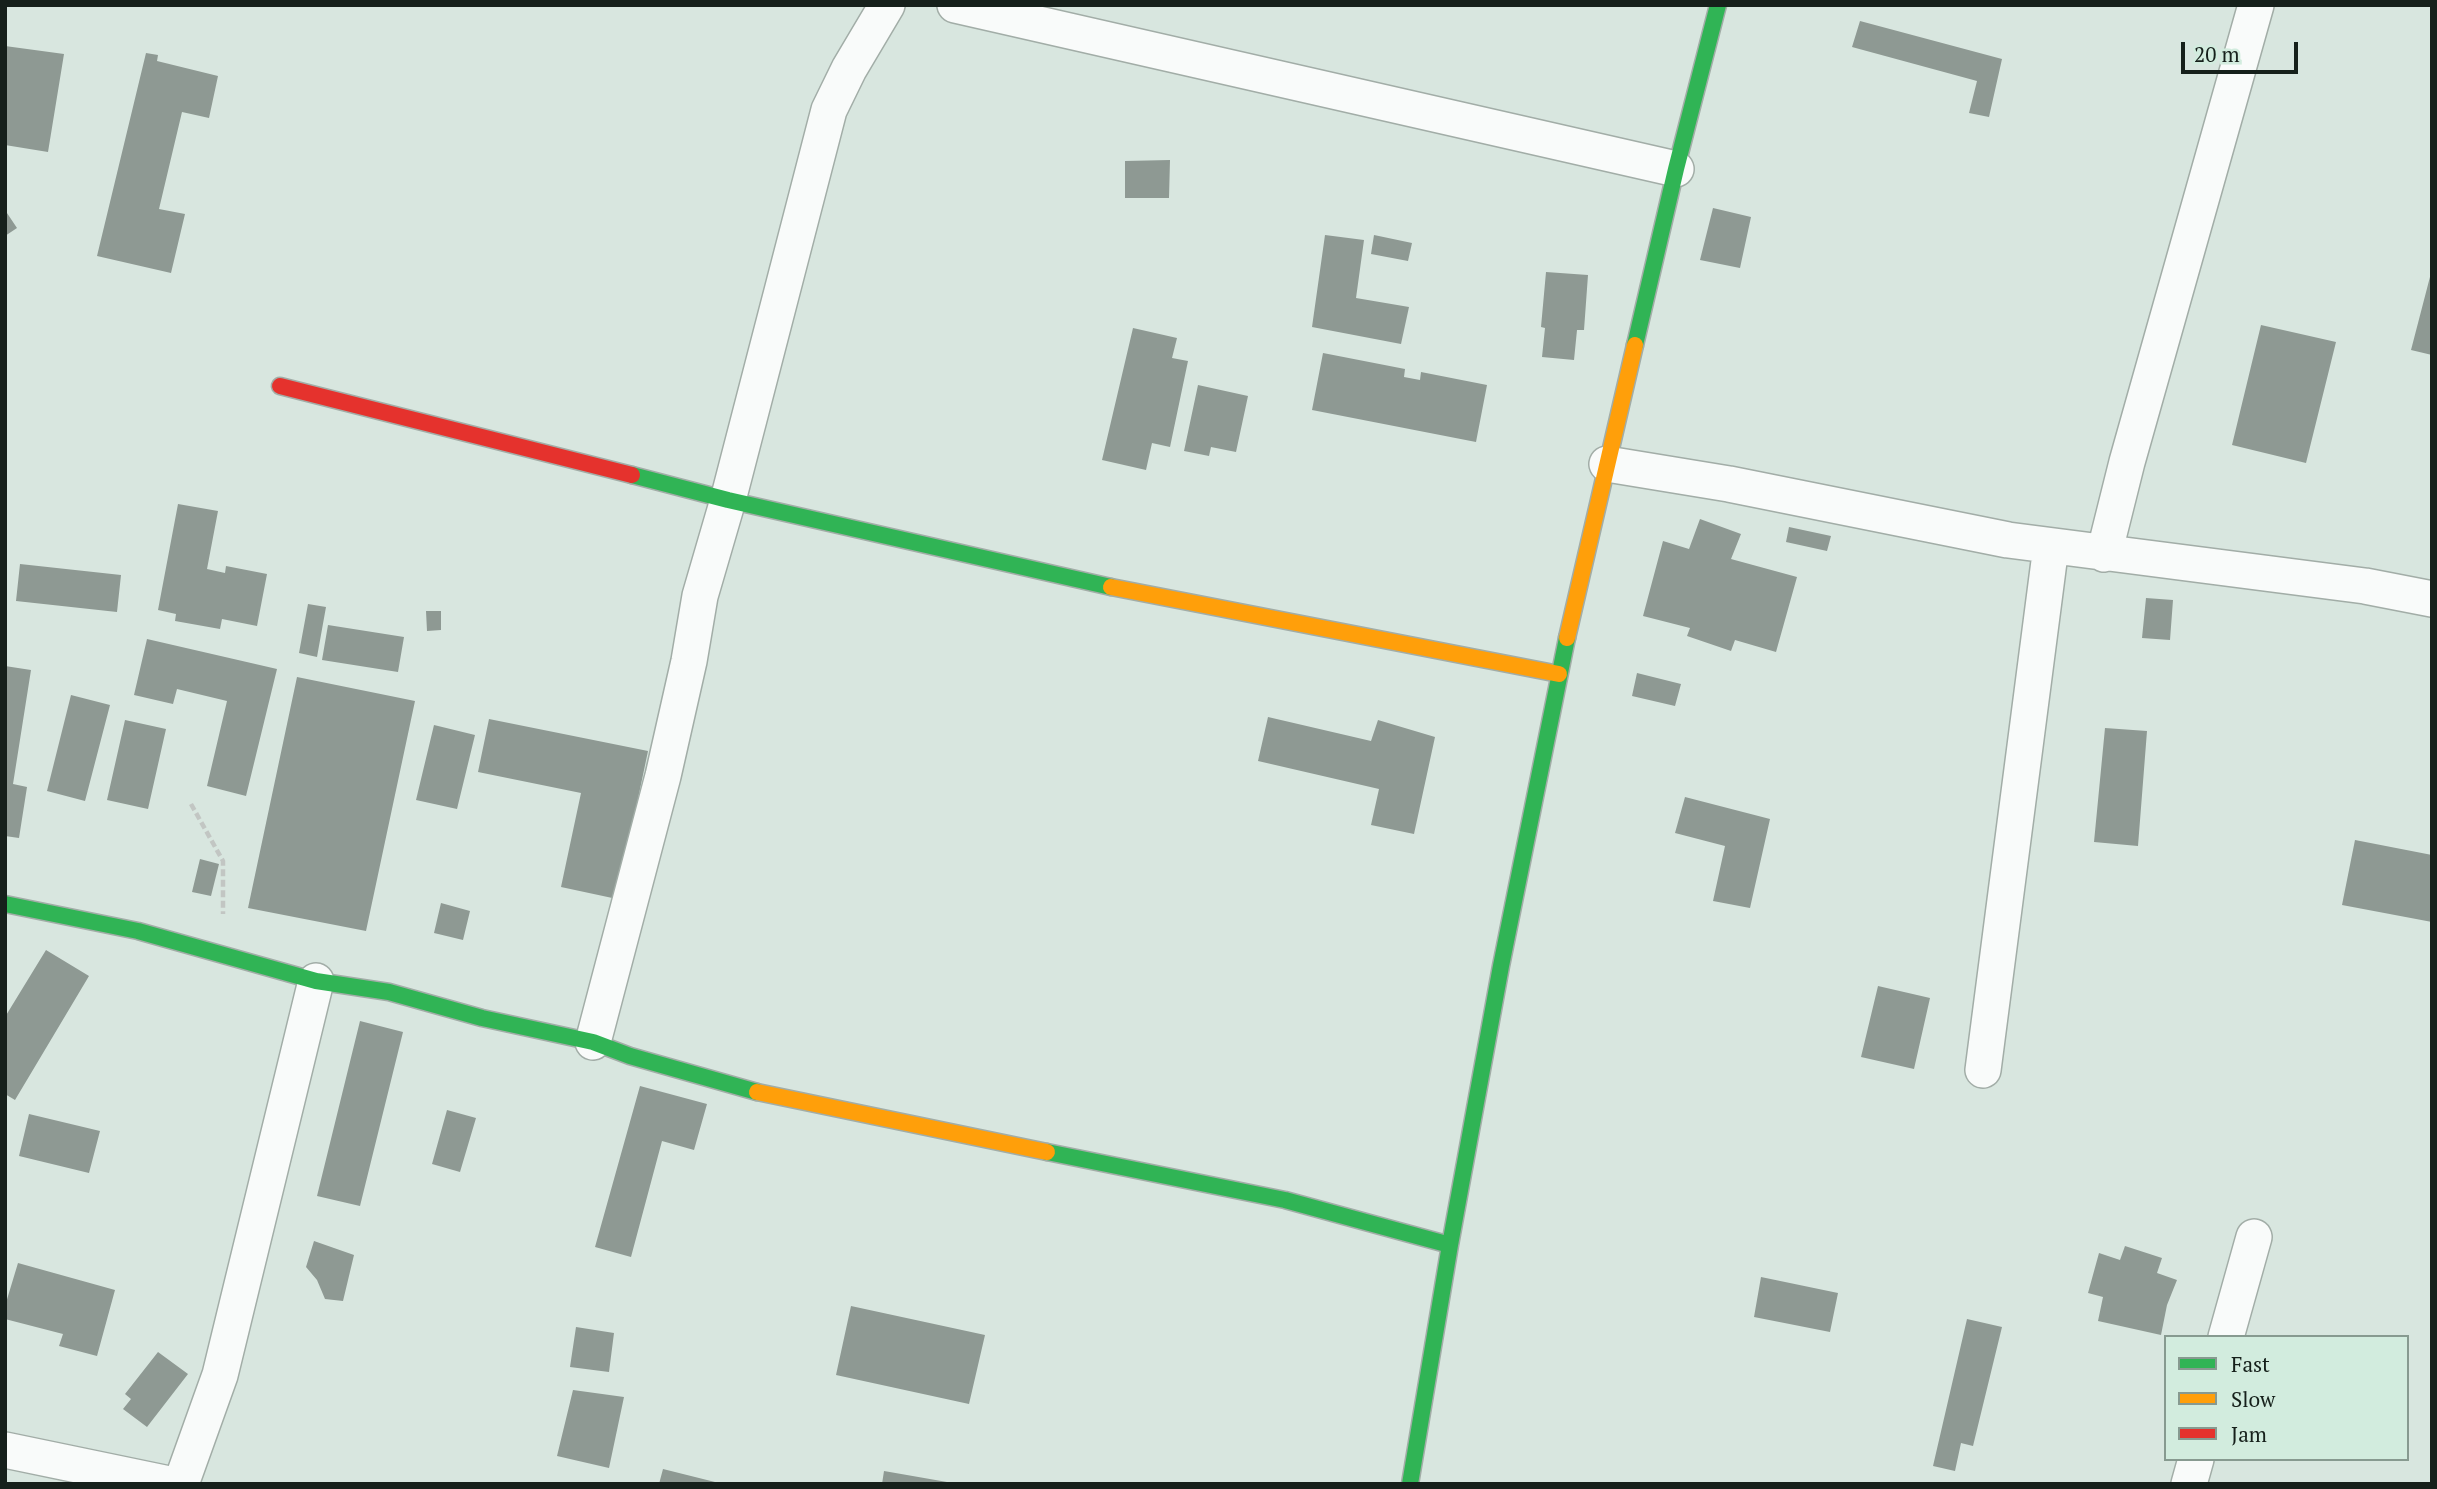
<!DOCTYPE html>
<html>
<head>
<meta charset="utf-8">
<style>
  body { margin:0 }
  #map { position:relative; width:2437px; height:1489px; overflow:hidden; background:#d8e6df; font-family:"PT Serif",serif }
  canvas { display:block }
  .frame { position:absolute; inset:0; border:7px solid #16201b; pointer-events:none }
  .legend { position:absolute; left:2164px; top:1335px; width:245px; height:126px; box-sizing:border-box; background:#d2ecde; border:2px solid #879a90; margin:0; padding:9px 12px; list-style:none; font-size:21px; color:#16201b }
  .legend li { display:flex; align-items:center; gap:14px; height:35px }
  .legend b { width:35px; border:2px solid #879a90 }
  .scale { position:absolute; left:2181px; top:42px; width:117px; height:32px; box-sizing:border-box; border:4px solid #16201b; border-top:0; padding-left:9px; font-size:21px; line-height:24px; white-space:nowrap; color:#16201b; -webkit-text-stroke:5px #d2ecde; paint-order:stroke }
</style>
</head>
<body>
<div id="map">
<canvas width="2437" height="1489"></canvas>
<div class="frame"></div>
<ul class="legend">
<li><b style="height:9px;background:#30b455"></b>Fast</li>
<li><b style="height:9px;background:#ff9f0a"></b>Slow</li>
<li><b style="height:9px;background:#e5322d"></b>Jam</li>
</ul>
<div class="scale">20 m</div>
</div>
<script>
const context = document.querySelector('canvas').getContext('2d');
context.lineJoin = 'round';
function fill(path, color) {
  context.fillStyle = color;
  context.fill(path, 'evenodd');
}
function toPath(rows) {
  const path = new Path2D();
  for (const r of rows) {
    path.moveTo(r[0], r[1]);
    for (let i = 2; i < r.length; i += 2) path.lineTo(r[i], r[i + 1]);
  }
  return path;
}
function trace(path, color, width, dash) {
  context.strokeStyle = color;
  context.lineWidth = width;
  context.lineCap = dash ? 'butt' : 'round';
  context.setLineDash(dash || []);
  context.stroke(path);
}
fill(toPath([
  [1860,21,2002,59,1989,117,1969,113,1977,81,1852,47],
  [5,46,64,54,48,152,5,145],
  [146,53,158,55,157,61,218,76,209,118,182,112,159,209,185,214,171,273,97,256],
  [1170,160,1169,198,1125,198,1125,161],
  [1713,208,1751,217,1740,268,1700,260],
  [5,210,17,228,5,236],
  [1325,235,1364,240,1356,298,1409,307,1401,344,1312,327],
  [1374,235,1412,243,1408,261,1371,254],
  [1546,272,1588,275,1584,330,1577,330,1574,360,1542,357,1545,328,1541,327],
  [2431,273,2432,273,2432,355,2411,350],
  [2261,325,2336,342,2306,463,2232,445],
  [1133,328,1177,338,1172,358,1188,361,1170,447,1152,443,1146,470,1102,460],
  [1323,353,1405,369,1404,377,1420,380,1421,372,1487,385,1476,442,1312,410],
  [1198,385,1248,396,1236,452,1211,447,1209,456,1184,451],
  [178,504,218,511,207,569,225,573,226,566,267,574,257,626,222,619,220,629,175,621,176,614,158,610],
  [1700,519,1741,534,1731,559,1797,577,1776,652,1735,640,1731,651,1687,636,1690,628,1643,616,1663,541,1689,549],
  [1789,527,1831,536,1827,551,1786,542],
  [20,564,121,575,117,612,16,601],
  [2146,598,2173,600,2170,640,2142,638],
  [308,604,326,607,317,657,299,653],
  [426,611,441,611,441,630,427,631],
  [328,625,404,637,398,672,322,660],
  [147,639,277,669,246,796,207,786,227,701,177,689,173,704,134,695],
  [5,666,31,670,13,784,27,787,19,838,5,836],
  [1637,673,1681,684,1675,706,1632,696],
  [297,677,415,701,366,931,248,908],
  [71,695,110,705,85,801,47,791],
  [1268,717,1371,741,1378,720,1435,737,1414,834,1371,825,1379,789,1258,761],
  [489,719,648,751,617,899,561,887,581,793,478,772],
  [125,720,166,729,148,809,107,800],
  [434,725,475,735,457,809,416,800],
  [2105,728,2147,731,2138,846,2094,842],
  [1685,797,1770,819,1750,908,1713,901,1725,846,1675,833],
  [2355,840,2432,855,2432,922,2342,905],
  [200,859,219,864,211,896,192,892],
  [441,903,470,911,463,940,434,933],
  [46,950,89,976,15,1100,5,1094,5,1017],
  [1878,986,1930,998,1914,1069,1861,1057],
  [360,1021,403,1032,360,1206,317,1196],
  [640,1086,707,1104,694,1150,662,1141,631,1257,595,1247],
  [447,1110,476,1118,460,1172,432,1164],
  [29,1114,100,1131,89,1173,19,1156],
  [314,1241,354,1255,343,1301,325,1299,317,1280,306,1267],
  [2125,1246,2162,1258,2157,1273,2177,1280,2167,1305,2161,1335,2098,1321,2103,1297,2088,1293,2099,1253,2120,1260],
  [18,1263,115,1290,97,1356,59,1346,63,1334,5,1319,5,1306],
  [1761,1277,1838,1293,1830,1332,1754,1317],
  [851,1306,985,1335,969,1404,836,1375],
  [1967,1319,2002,1327,1973,1446,1961,1443,1955,1471,1933,1466],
  [576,1327,614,1333,609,1372,570,1367],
  [158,1352,188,1374,147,1427,123,1409,131,1399,125,1394],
  [573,1390,624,1397,609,1468,557,1456],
  [663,1469,719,1483,719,1484,659,1484],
  [884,1471,947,1482,947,1484,882,1484]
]), '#8e9993');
const street = toPath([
  [955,5,1676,169],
  [1607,464,1729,484,2008,540,2365,586,2432,599],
  [2104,554,2127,462,2256,5],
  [593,1042,663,776,689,661,700,596,728,500,829,110,849,69,887,5],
  [1983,1070,2051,546],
  [2226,1337,2254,1237],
  [5,1450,169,1484],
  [181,1484,220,1375,316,981],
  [2189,1484,2196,1459]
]);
const fast = toPath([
  [1635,345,1676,169,1718,5],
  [632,475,728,500,1111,587],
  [5,904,138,931,316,981,389,992,482,1018,593,1042,630,1056,757,1092],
  [1047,1152,1285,1200,1450,1245],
  [1410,1484,1450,1245,1501,966,1567,638]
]);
const slow = toPath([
  [1111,587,1559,674],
  [1567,638,1635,345],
  [757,1092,1047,1152]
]);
const jam = toPath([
  [280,386,632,475]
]);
trace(street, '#a2ada7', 38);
trace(fast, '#a2ada7', 19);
trace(slow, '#a2ada7', 19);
trace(jam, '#a2ada7', 19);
trace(toPath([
  [191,804,223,861,223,914]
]), '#c2c6c3', 4.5, [7, 3.5]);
trace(street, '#f9fbfa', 35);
trace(fast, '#30b455', 16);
trace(slow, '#ff9f0a', 16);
trace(jam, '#e5322d', 16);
</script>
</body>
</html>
